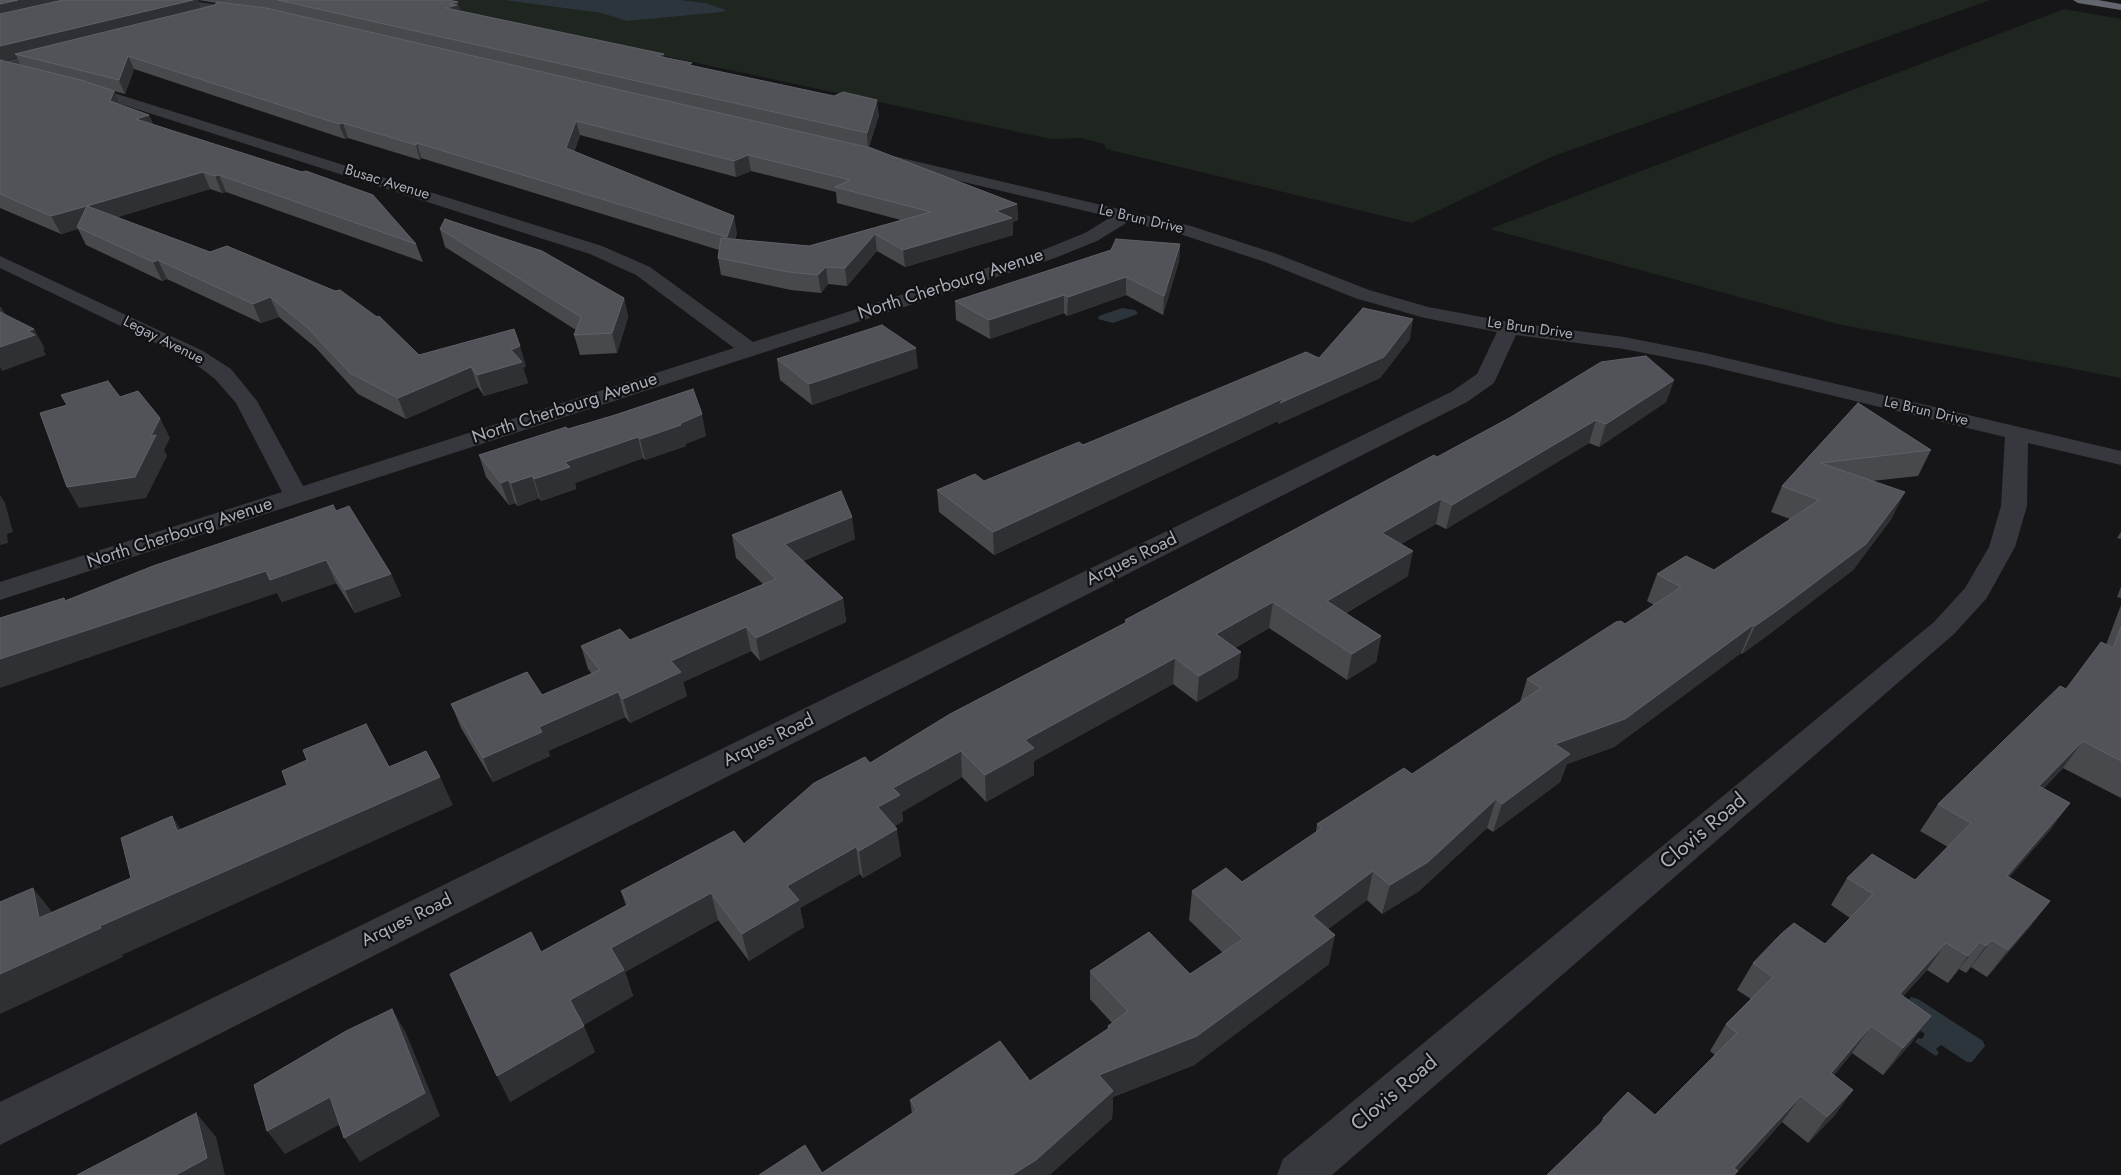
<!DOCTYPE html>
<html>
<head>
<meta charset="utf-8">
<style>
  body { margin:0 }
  canvas { display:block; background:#161618 }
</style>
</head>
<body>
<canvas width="2121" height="1175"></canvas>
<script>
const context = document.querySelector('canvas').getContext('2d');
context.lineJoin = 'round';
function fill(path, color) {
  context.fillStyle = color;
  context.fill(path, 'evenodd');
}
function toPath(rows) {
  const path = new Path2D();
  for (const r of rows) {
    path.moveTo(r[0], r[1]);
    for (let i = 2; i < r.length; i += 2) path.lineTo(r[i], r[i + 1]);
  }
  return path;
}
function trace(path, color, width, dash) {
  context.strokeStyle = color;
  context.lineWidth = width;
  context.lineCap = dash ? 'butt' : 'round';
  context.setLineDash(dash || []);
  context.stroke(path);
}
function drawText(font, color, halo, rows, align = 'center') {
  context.font = font + ' Jost,sans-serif';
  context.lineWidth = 4.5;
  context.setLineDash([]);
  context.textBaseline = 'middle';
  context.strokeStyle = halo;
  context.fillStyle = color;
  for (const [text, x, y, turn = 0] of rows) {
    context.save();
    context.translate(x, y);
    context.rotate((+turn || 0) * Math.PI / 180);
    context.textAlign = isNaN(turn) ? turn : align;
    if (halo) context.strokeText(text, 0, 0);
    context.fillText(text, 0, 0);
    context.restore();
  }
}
fill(toPath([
  [404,0,503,0,601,13,627,21,727,10,705,3,681,0,1990,0,1551,157,1412,223,1106,149,1104,144,1081,138,1051,139],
  [2064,9,2121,19,2121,378,1838,324,1490,229]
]), '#1e261f');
fill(toPath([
  [503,0,681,0,705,3,727,10,722,12,627,21,601,13],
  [1122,308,1135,310,1138,314,1113,323,1098,319,1099,316],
  [1911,997,1918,999,1983,1041,1985,1046,1972,1062,1967,1062,1941,1045,1936,1049,1939,1053,1936,1056,1915,1042,1918,1038,1922,1039,1925,1034,1900,1016,1898,1013]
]), '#2c353c');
fill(toPath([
  [151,0,182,0,244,8,250,11,244,14,156,3,151,0],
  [55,49,61,53,59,56,0,70,0,62,55,49],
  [82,83,602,246,650,267,753,342,1043,250,1085,233,1111,217,888,164,885,161,888,158,893,156,1191,226,1277,254,1369,290,1428,307,1509,322,1624,337,1705,353,2121,451,2121,465,2028,443,2027,506,2015,547,1986,599,1954,634,1332,1175,1277,1175,1283,1159,1934,622,1965,588,1989,547,2001,506,2005,437,1705,365,1624,349,1516,335,1494,383,1467,402,0,1145,0,1102,1451,392,1477,374,1497,332,1425,318,1355,298,1265,262,1180,234,1128,222,1097,241,1055,258,0,600,0,582,282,492,236,403,215,379,189,359,0,268,0,256,203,351,231,369,257,401,303,486,734,348,636,275,590,254,77,90,75,87,82,83]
]), '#37383d');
fill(toPath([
  [2073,0,2098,0,2121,4,2121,10,2078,3,2073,0]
]), '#63666e');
fill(toPath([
  [0,0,449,0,460,11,664,58,879,115,869,147,1017,204,1018,220,1013,222,1013,235,905,267,877,251,847,286,828,284,821,293,791,290,721,275,718,258,719,250,421,158,420,160,348,138,345,139,134,69,125,94,114,91,121,105,149,115,153,124,416,244,423,262,226,192,222,193,210,189,117,217,419,355,526,366,523,368,528,383,484,396,478,387,406,419,358,394,316,348,279,317,261,323,167,279,162,281,86,245,78,229,61,234,0,208],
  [198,0,216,3,215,5,201,8],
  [17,57,21,66,2,61],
  [580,135,736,177,751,171,836,192,837,203,901,220,809,246,735,240,737,233,574,152],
  [440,229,624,298,628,317,617,353,580,355,574,335,576,330,445,247],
  [1180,244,1179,261,1163,315,1126,295,1067,316,1064,313,990,339,956,320,955,301],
  [1410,339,1380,378,1278,424,1278,421,994,555,939,512,937,490,984,481,1319,358],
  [777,359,918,368,812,405,780,380],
  [1674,380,1666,402,1599,447,1589,443,1446,529,1436,524,1401,544,1408,576,1346,613,1381,636,1376,662,1347,680,1269,628,1235,648,1238,678,1197,702,1173,684,1034,761,1034,775,986,802,962,777,902,812,903,821,895,826,901,856,863,878,860,874,800,908,804,927,749,961,718,920,625,972,633,996,583,1025,595,1052,510,1102,541,952,626,906,621,891,744,844,870,763,1125,623,1125,620,1437,457],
  [1858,403,1931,450,1918,476,1872,481,1892,518,1853,570,1772,632,1742,654,1741,653,1614,747,1567,764,1560,782,1493,832,1487,828,1419,891,1382,914,1367,900,1328,929,1329,964,1194,1065,1113,1097,1112,1119,822,1173,912,1114,910,1100,1030,1081,1108,1029,1108,1026,1112,1023,1090,999,1090,971,1190,974,1223,953,1189,920,1192,891,1242,882,1316,832,1317,824,1412,774,1520,702,1527,679,1625,624,1654,605,1647,601,1657,574,1714,570,1790,519,1771,512,1782,486],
  [615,415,706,436,685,444,686,446,645,460,643,458,575,483,576,489,541,501,539,498,518,506,515,503,509,505,486,477,479,455],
  [336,511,391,574,401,596,355,613,336,583,282,602,277,593,66,600],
  [2121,532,2121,539,2117,538],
  [732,535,855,539,803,561,843,598,846,622,760,661,751,651,683,682,687,696,630,723,625,717,548,751,550,756,493,782,461,728,451,704,542,695,592,674,588,669,581,646,630,640,763,584,736,558],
  [2121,587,2121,598,2117,597],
  [2121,605,2121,798,2063,768,2043,789,2070,803,2050,830,2009,877,2050,901,2029,928,1987,977,1971,967,1966,973,1959,969,1948,983,1927,970,1903,996,1931,1016,1911,1043,1883,1075,1852,1053,1834,1075,1853,1090,1834,1116,1808,1143,1782,1122,1738,1171,1735,1175,1547,1175,1600,1124,1603,1118,1655,1115,1715,1055,1710,1051,1726,1024,1751,999,1737,990,1753,963,1825,944,1850,918,1831,905,1847,878,1915,880,1948,847,1920,831,1938,804,2066,689,2106,645]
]), '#47494d');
fill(toPath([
  [18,0,80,0,0,18,0,4],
  [193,0,198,0,202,11,15,54,17,57,0,61,0,46],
  [458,2,461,14,446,8,449,4],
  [664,54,666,68,657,56],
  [128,56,134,69,125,94,119,80],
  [114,91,121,106,110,101],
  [877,100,879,115,868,149,867,133],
  [149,115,156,131,136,119],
  [576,121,580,135,570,164,566,148],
  [343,123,348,138,345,139,339,124],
  [417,143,421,158,420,160,416,145],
  [748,155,751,171,736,177,734,161],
  [203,172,210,189,96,224,87,206],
  [219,175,226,192,222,193,215,176],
  [1017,204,1018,220,1013,222,1013,235,905,267,903,250,996,211],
  [87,206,77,227,78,229,61,234,51,216],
  [734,216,737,233,730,254,727,237],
  [875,234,877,251,847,286,845,268],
  [1180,244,1179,261,1163,315,1164,296],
  [158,260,167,279,162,281,153,262],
  [826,267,828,284,821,293,818,275],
  [1126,277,1126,295,1067,316,1068,297],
  [1064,295,1064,313,990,339,989,320],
  [270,297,279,317,261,323,253,304],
  [624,298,628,317,617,353,612,333],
  [0,307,1,307,12,327,0,320],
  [1413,319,1410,339,1380,378,1278,424,1278,421,994,555,993,532],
  [34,329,45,349,43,350,46,355,2,371,0,367,0,347,28,331],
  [520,346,526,366,523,368,528,383,484,396,477,375,511,350],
  [916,348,918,368,812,405,809,384],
  [471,367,478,387,406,419,398,398],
  [1674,380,1666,402,1599,447,1606,424],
  [702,414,706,436,685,444,686,446,645,460,640,439],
  [160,418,170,438,164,450,167,456,146,498,79,508,67,487,151,436],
  [1596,420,1589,443,1446,529,1452,505],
  [638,437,643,458,575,483,576,489,541,501,534,479,565,462],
  [532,476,539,498,518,506,511,483],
  [508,480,515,503,509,505,501,483],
  [1905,492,1892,518,1853,570,1772,632,1742,654,1755,626],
  [0,495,5,503,13,532,7,534,8,543,0,545],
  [1441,499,1436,524,1377,558,1382,533],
  [852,517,855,539,788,567,785,544],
  [1413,551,1408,576,1323,626,1327,601],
  [326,560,336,583,282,602,277,593,0,688,0,659,266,571],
  [391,574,401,596,355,613,345,590],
  [843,598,846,622,760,661,756,638],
  [1273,602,1269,628,1213,660,1216,634],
  [1753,625,1741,653,1614,747,1567,764,1560,782,1493,832,1502,804,1555,744],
  [746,627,751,651,683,682,687,696,630,723,623,699,671,661],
  [1381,636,1376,662,1347,680,1352,654],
  [1241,652,1238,678,1197,702,1199,676],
  [1175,658,1173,684,1034,761,1034,775,986,802,985,775,1025,740],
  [618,692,625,717,548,751,550,756,493,782,483,758,539,727],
  [2083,741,2063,768,2020,813,2039,786],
  [961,751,962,777,902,812,903,821,881,834,878,807,893,788],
  [440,777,453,805,122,955,123,957,0,1014,0,974,39,918,33,888,56,917,100,926],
  [1496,799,1487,828,1419,891,1382,914,1390,885],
  [2070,803,2050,830,1987,903,2007,876],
  [172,816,191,845,177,831],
  [897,829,901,856,863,878,859,851],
  [856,847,860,874,800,908,804,927,749,961,742,934,787,886],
  [1373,871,1367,900,1307,945,1313,916],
  [711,893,718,920,625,972,633,996,581,1027,570,1000,611,948],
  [2050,901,2029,928,1987,977,2008,950],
  [1335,935,1329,964,1194,1065,1113,1097,1112,1119,1050,1175,1012,1175,1099,1075],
  [1992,940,1971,967,1966,973,1986,946],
  [1980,942,1959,969,1948,983,1968,956],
  [1946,943,1927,970,1881,1021,1900,994],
  [392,1009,406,1033,440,1116,360,1162,344,1138],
  [1931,1016,1911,1043,1883,1075,1903,1048],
  [584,1026,595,1052,510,1102,497,1076],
  [1871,1026,1852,1053,1813,1100,1831,1073],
  [1853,1090,1834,1116,1808,1143,1827,1117],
  [1801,1096,1782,1122,1734,1175,1734,1168],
  [330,1097,346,1121,285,1154,267,1131],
  [196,1113,216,1137,225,1175,176,1175]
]), '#2f3033');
const building = toPath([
  [0,0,18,0,0,4,0,0],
  [63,0,193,0,0,46,0,14,63,0],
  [278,0,449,0,458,2,449,4,457,5,446,8,664,54,657,56,692,63,689,65,834,96,843,92,877,100,867,133,278,0],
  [217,2,266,8,871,148,1017,204,996,211,1012,218,903,250,875,234,845,268,826,267,818,275,789,272,718,258,721,238,809,246,931,212,835,187,850,180,748,155,734,161,576,121,566,148,734,216,727,237,417,143,416,145,343,123,339,124,128,56,119,80,15,54,215,5,217,2],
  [0,60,81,80,114,91,110,101,149,115,136,119,302,172,306,171,373,195,416,244,219,175,215,176,203,172,87,206,210,252,227,246,335,291,340,290,377,317,379,316,419,355,514,329,520,346,511,350,522,362,477,375,471,367,398,398,350,373,308,328,270,297,253,304,158,260,153,262,77,227,87,206,51,216,0,194,0,60],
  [445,219,542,251,624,298,612,333,574,335,581,317,440,229,445,219],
  [1116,239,1180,244,1164,296,1126,277,1068,297,1064,295,989,320,955,301,1111,250,1116,239],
  [1363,308,1413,319,1384,357,1280,403,1284,398,993,532,937,490,975,474,984,481,1079,442,1083,445,1306,352,1319,358,1363,308],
  [0,312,34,329,28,331,35,335,0,347,0,312],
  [882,325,916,348,809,384,777,359,882,325],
  [1646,356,1674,380,1606,424,1596,420,1452,505,1441,499,1382,533,1413,551,1327,601,1381,636,1352,654,1273,602,1216,634,1241,652,1199,676,1175,658,1025,740,1034,748,985,775,961,751,893,788,900,795,878,807,897,829,859,851,856,847,787,886,799,900,742,934,711,893,611,948,624,970,570,1000,584,1026,497,1076,450,974,531,932,541,952,629,904,621,891,734,831,744,844,814,783,865,757,870,763,950,714,1127,622,1125,620,1434,455,1437,457,1511,417,1601,362,1646,356],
  [108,381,120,397,138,391,160,418,151,436,156,435,135,477,67,487,40,413,67,405,61,395,108,381],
  [693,389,702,414,679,424,681,425,640,439,638,437,565,462,570,467,534,479,532,476,511,483,508,480,501,483,479,455,566,427,568,429,615,415,693,389],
  [1858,403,1931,450,1820,463,1905,492,1866,544,1785,605,1755,626,1753,625,1625,719,1555,744,1570,754,1502,804,1496,799,1428,862,1390,885,1373,871,1313,916,1335,935,1197,1036,1099,1075,1113,1091,1036,1160,1012,1175,759,1175,805,1145,822,1173,917,1110,910,1100,1000,1041,1030,1081,1109,1028,1108,1026,1128,1011,1090,971,1149,932,1190,974,1243,939,1192,891,1226,868,1242,882,1322,828,1317,824,1404,768,1412,774,1541,688,1527,679,1616,622,1621,621,1625,624,1681,587,1657,574,1686,556,1714,570,1819,500,1782,486,1858,403],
  [841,491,852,517,785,544,843,598,756,638,746,627,671,661,681,672,623,699,618,692,539,727,542,732,483,758,451,704,527,672,542,695,600,670,581,646,620,629,630,640,776,579,732,535,841,491],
  [333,505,336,511,349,506,391,574,345,590,326,560,270,580,266,571,0,659,0,618,64,598,65,601,153,566,333,505],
  [2121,627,2121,761,2083,741,2039,786,2070,803,2007,876,2050,901,2008,950,1992,940,1986,946,1980,942,1968,956,1946,943,1900,994,1931,1016,1903,1048,1871,1026,1831,1073,1853,1090,1827,1117,1801,1096,1734,1168,1738,1171,1734,1175,1547,1175,1605,1119,1603,1118,1628,1092,1655,1115,1737,1033,1726,1024,1773,977,1753,963,1781,934,1794,923,1825,944,1873,894,1847,878,1872,854,1915,880,1971,823,1938,804,2060,686,2066,689,2101,642,2113,648,2121,627],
  [366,724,389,767,426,751,440,777,100,926,101,928,0,974,0,902,33,888,39,918,131,878,121,838,172,816,177,831,287,785,282,771,307,760,303,750,366,724],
  [392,1009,425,1093,344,1138,330,1097,267,1131,254,1085,346,1031,392,1009],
  [196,1113,207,1158,176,1175,77,1175,196,1113]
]);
fill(building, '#525359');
trace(building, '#5f6168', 1);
drawText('15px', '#a8adb8', '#111113', [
  ["Busac Avenue",387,183,17],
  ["Le Brun Drive",1141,220,13],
  ["Le Brun Drive",1530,329,8],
  ["Legay Avenue",163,341,27],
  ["Le Brun Drive",1926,412,13]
]);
drawText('18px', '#a8adb8', '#111113', [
  ["North Cherbourg Avenue",951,285,-18],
  ["North Cherbourg Avenue",565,409,-18],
  ["North Cherbourg Avenue",180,534,-18],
  ["Arques Road",1132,560,-26],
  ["Arques Road",769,741,-26],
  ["Arques Road",407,921,-26]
]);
drawText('21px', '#a8adb8', '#111113', [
  ["Clovis Road",1704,832,-40],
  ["Clovis Road",1395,1094,-40]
]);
</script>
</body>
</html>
